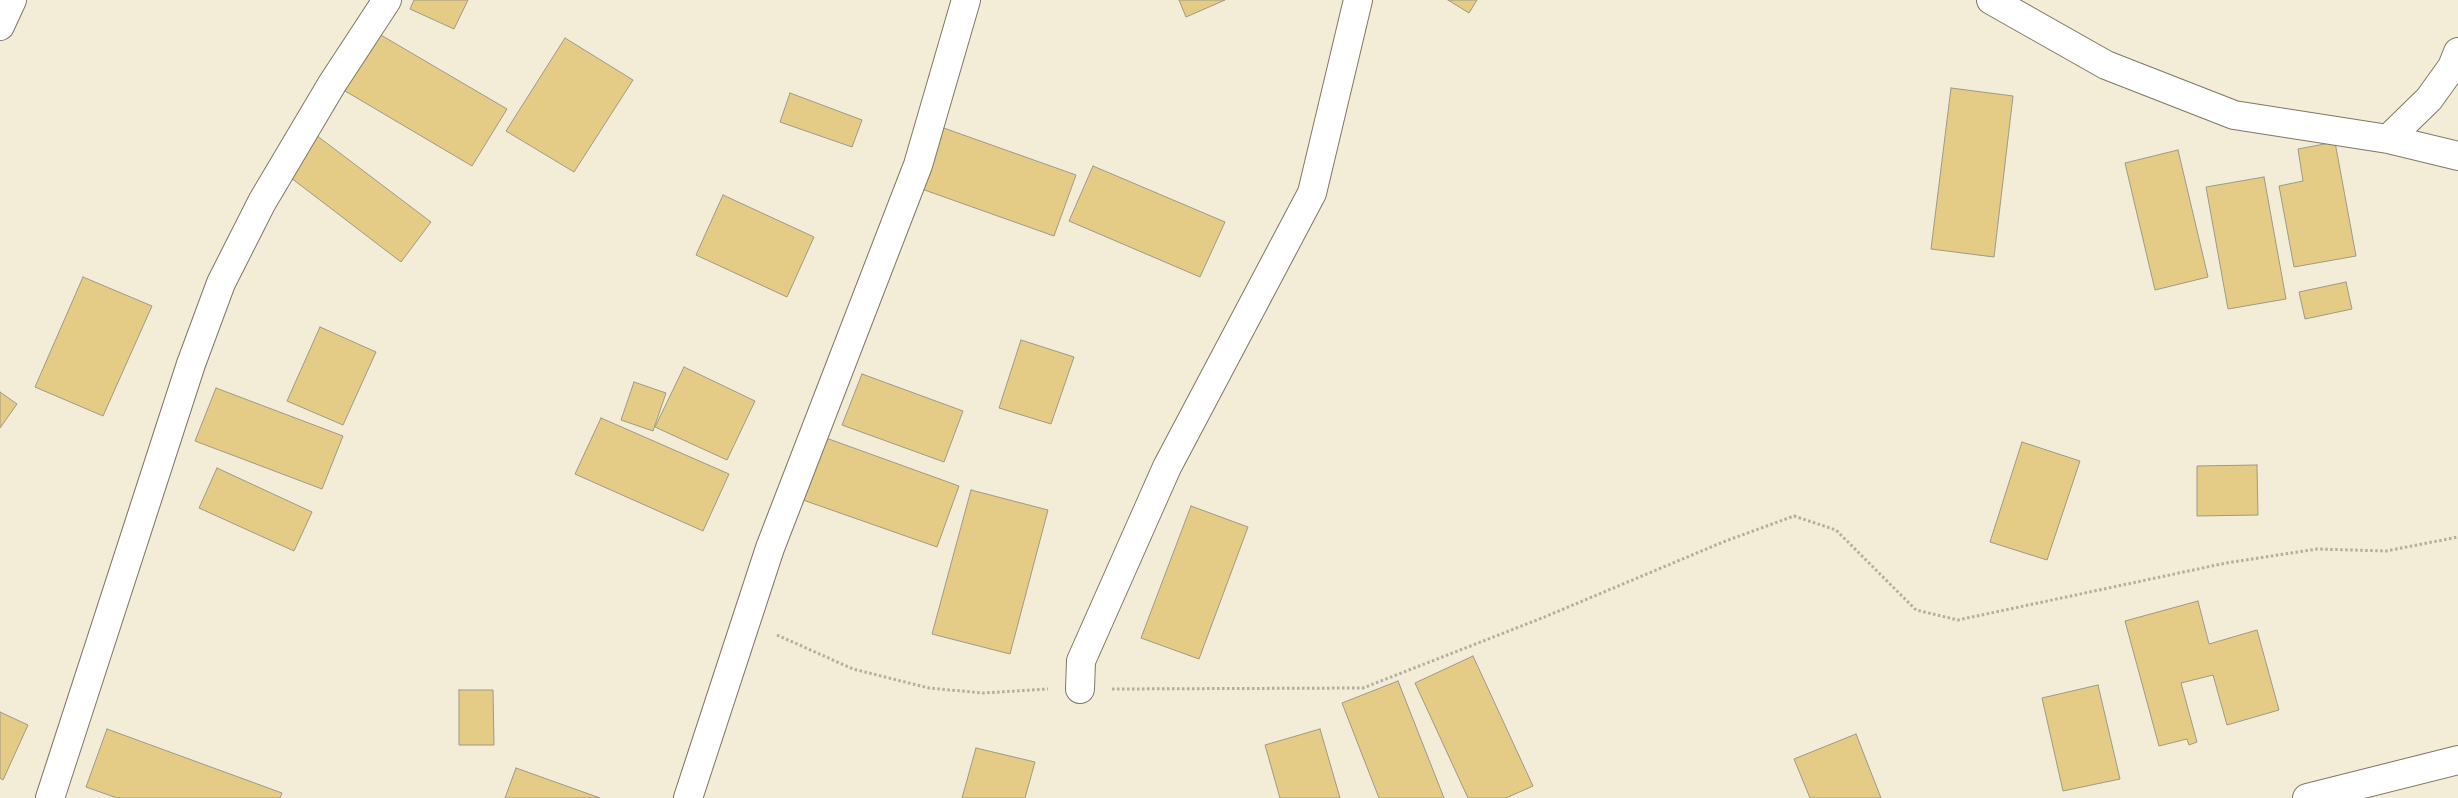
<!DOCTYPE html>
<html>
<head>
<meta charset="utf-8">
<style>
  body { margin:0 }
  canvas { display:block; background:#f3ecd7 }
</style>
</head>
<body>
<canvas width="2458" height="798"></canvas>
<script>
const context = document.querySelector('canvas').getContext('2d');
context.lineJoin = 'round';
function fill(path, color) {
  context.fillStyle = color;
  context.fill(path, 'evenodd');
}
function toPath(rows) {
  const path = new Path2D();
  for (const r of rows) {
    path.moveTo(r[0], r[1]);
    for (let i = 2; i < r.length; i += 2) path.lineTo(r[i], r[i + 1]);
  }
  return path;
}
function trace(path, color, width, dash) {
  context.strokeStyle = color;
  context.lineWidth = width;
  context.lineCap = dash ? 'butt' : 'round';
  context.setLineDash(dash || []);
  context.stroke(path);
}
const building = toPath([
  [414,0,468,0,454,29,410,9,414,0],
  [1179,0,1225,0,1186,17,1179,0],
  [1448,0,1477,0,1469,13,1448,0],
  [374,31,507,109,472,166,340,88,374,31],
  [565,38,633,80,574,172,506,131,565,38],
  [1951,88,2013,96,1994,257,1931,249,1951,88],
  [790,93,862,120,852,147,780,122,790,93],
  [938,126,1076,175,1054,236,916,187,938,126],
  [312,132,431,222,401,262,282,171,312,132],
  [2335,142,2356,256,2294,267,2279,186,2303,181,2298,149,2335,142],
  [2178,150,2208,277,2155,290,2125,163,2178,150],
  [1093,166,1225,222,1200,277,1069,221,1093,166],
  [2264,177,2286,299,2228,309,2206,187,2264,177],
  [723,195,814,237,787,297,696,255,723,195],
  [83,277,152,306,103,416,35,387,83,277],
  [2346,282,2352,309,2305,319,2299,292,2346,282],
  [320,327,376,352,343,425,287,401,320,327],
  [1021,340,1074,357,1051,424,999,408,1021,340],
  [684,367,755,401,727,460,655,427,684,367],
  [862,374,963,411,944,462,842,425,862,374],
  [634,382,666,393,653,431,621,420,634,382],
  [216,388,343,436,322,489,195,441,216,388],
  [0,392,17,404,0,428,0,392],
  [601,418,729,474,703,531,575,474,601,418],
  [826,438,959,486,937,547,803,500,826,438],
  [2022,442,2080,461,2047,560,1990,542,2022,442],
  [2257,465,2258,515,2197,516,2197,466,2257,465],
  [217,468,312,512,294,551,199,508,217,468],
  [971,490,1048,510,1010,654,932,634,971,490],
  [1191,506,1248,527,1199,659,1141,638,1191,506],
  [2198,601,2209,644,2257,630,2279,710,2227,725,2213,675,2181,683,2197,742,2189,745,2187,739,2159,746,2125,621,2198,601],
  [1473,656,1533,786,1506,798,1468,798,1415,683,1473,656],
  [1398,681,1444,798,1379,798,1342,703,1398,681],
  [2098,685,2120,779,2063,791,2042,698,2098,685],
  [459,690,493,690,494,745,459,745,459,690],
  [0,712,28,725,3,780,0,778,0,712],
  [107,729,282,793,280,798,117,798,86,787,107,729],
  [1320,729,1340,798,1280,798,1265,745,1320,729],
  [1856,734,1881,798,1810,798,1794,759,1856,734],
  [976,748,1035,762,1025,798,962,798,976,748],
  [516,768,600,798,505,798,516,768]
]);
fill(building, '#e4cc87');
trace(building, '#9f9986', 1);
const minor = toPath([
  [1991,0,2106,65,2234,115,2388,139,2458,156],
  [0,26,12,0],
  [2388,139,2429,99,2452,67,2458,52],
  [1080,689,1081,661,1167,467,1312,193,1358,0],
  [50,798,191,364,221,283,262,202,332,84,387,0],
  [688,798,770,548,918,165,966,0],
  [2307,798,2458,760]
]);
trace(minor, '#7e7866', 30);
trace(toPath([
  [777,635,853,669,929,688,983,693,1048,689],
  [1112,689,1363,688,1542,618,1723,542,1794,516,1836,530,1916,610,1958,620,2226,563,2317,549,2386,551,2458,537]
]), '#b3ae9d', 3, [2.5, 2.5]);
trace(minor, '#fff', 28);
</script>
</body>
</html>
